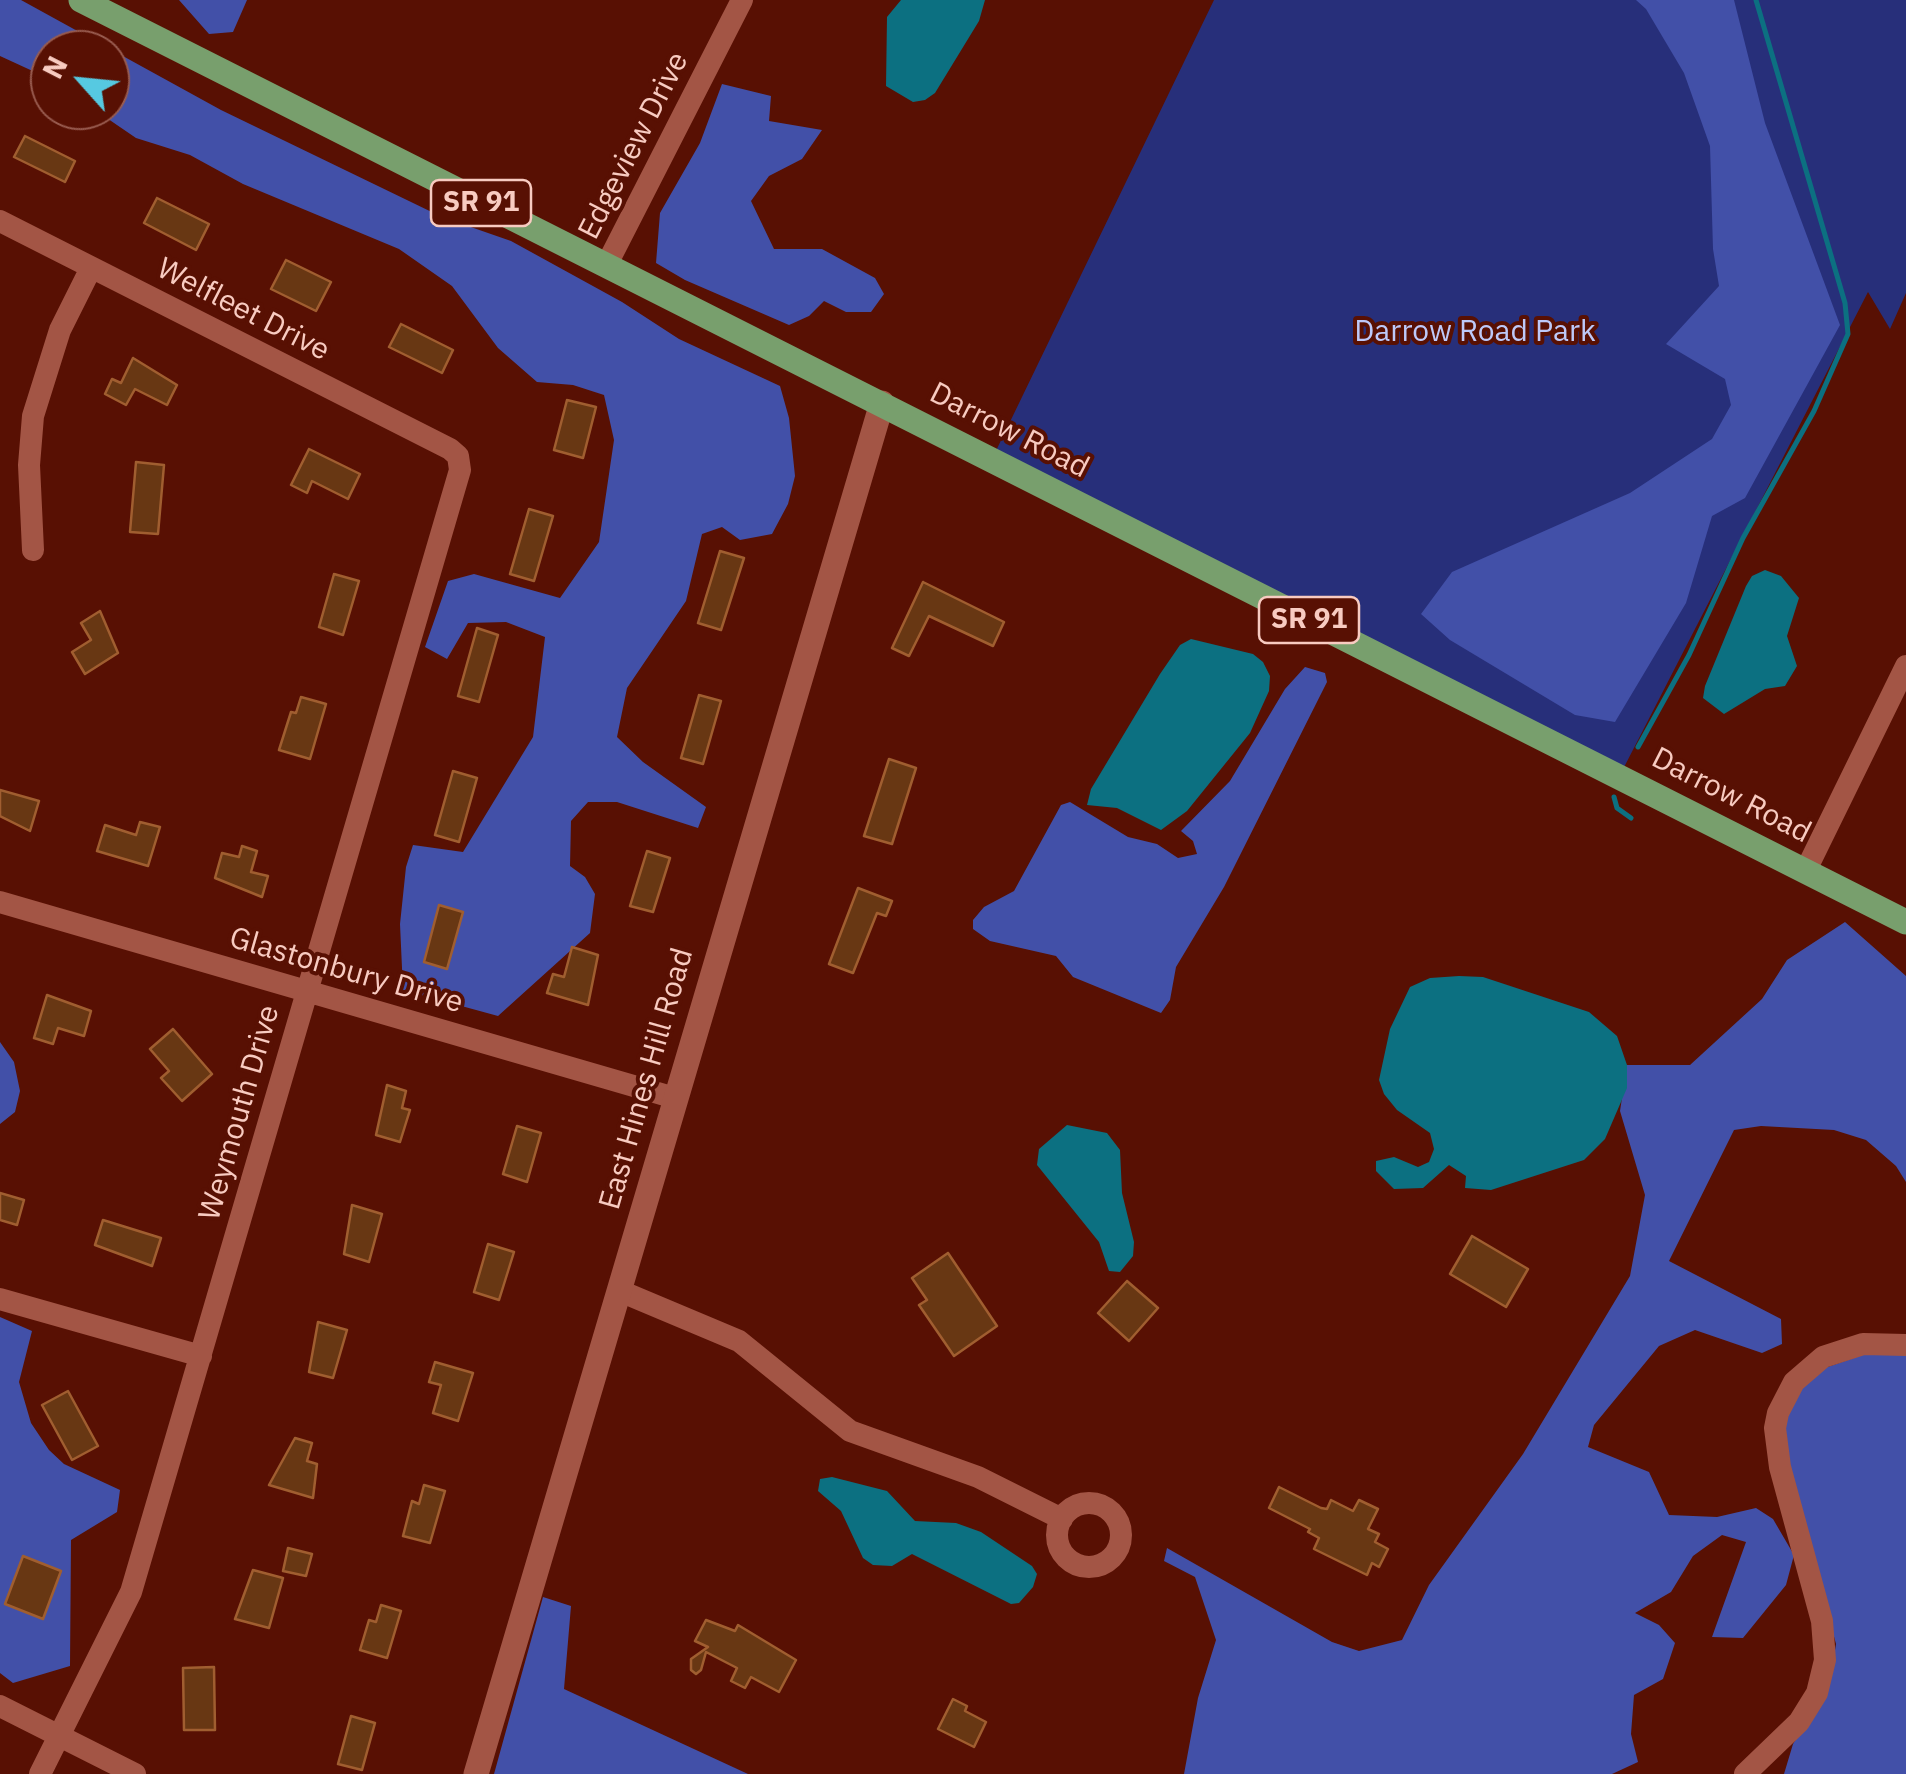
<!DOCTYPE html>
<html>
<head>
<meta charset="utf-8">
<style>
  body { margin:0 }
  #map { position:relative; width:1906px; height:1774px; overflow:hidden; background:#581003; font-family:"IBM Plex Sans",sans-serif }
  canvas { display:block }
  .north { position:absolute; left:30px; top:30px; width:100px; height:100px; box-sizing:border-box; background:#581003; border:2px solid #985b4f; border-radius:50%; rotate:297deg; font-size:28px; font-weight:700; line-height:40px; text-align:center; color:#f8cbc1 }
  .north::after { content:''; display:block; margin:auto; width:35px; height:45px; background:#56c9e1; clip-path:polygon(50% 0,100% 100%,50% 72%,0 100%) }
</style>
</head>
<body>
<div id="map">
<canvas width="1906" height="1774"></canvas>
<div class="north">N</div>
</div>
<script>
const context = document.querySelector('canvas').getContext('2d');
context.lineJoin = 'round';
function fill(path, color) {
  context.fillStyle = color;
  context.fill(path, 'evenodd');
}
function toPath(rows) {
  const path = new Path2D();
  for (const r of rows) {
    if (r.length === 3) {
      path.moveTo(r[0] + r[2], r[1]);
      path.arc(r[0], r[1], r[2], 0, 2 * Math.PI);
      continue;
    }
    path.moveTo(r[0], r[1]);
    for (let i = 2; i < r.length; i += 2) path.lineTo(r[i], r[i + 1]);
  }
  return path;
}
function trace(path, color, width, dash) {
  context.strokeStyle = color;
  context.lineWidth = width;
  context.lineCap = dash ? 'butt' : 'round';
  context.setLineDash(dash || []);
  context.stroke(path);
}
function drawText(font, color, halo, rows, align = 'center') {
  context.font = font + ' "IBM Plex Sans",sans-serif';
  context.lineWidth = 8;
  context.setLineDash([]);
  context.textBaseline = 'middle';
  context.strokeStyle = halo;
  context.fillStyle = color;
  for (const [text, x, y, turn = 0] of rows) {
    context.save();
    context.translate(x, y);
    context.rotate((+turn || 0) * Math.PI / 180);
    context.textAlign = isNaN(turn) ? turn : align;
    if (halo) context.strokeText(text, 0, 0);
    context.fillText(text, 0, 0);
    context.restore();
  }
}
fill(toPath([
  [1214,0,1906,0,1906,293,1890,329,1868,292,1619,777,992,459]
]), '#272f7a');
fill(toPath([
  [0,0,21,0,221,110,442,217,511,241,622,302,679,339,780,386,789,418,795,476,788,504,772,534,740,540,722,527,702,534,686,601,627,688,617,737,643,762,706,807,698,828,617,802,588,802,571,821,570,866,585,877,595,894,590,933,498,1016,403,990,400,924,406,867,413,845,463,852,533,737,545,637,506,622,468,623,447,659,425,647,448,581,474,574,560,598,599,542,614,440,604,395,573,385,537,382,498,348,452,286,399,249,243,184,190,155,136,138,95,110,110,110,110,50,50,50,50,79,0,56],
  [179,0,247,0,233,32,209,34],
  [1636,0,1734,0,1765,123,1840,325,1745,498,1712,516,1686,603,1615,722,1575,715,1450,640,1421,614,1452,572,1630,493,1712,439,1731,405,1725,379,1666,344,1719,286,1713,249,1710,146,1684,73,1646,9],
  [722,84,771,96,769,121,822,130,802,159,769,176,751,201,774,249,822,249,875,278,884,294,871,312,846,312,824,301,809,316,789,325,685,280,656,263,660,213,700,143],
  [1305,667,1325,673,1327,682,1224,887,1176,967,1170,1000,1161,1013,1073,977,1056,956,990,941,973,929,973,920,984,907,1014,891,1061,805,1070,802,1128,837,1157,844,1178,858,1197,854,1193,841,1181,831,1230,781,1285,689],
  [1845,922,1906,976,1906,1182,1896,1166,1866,1140,1834,1130,1761,1126,1734,1130,1669,1261,1781,1319,1782,1344,1762,1353,1695,1330,1659,1346,1594,1425,1588,1447,1649,1472,1669,1515,1717,1517,1756,1508,1773,1519,1794,1555,1786,1585,1743,1638,1712,1637,1746,1542,1722,1535,1693,1556,1671,1592,1635,1613,1659,1625,1675,1643,1663,1679,1634,1695,1631,1734,1638,1762,1612,1774,1184,1774,1198,1698,1216,1640,1195,1577,1164,1561,1167,1548,1332,1642,1359,1651,1402,1640,1429,1585,1523,1454,1630,1276,1645,1195,1620,1111,1627,1065,1690,1065,1762,999,1787,960],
  [0,1042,14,1062,20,1091,15,1112,0,1124],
  [0,1317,32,1331,19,1382,31,1423,49,1450,64,1464,120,1490,117,1512,71,1540,70,1666,13,1683,0,1673],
  [1868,1353,1906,1355,1906,1774,1784,1774,1793,1744,1830,1682,1836,1644,1781,1436,1794,1398,1813,1372],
  [543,1597,571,1606,564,1689,748,1774,494,1774]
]), '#4250a8');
fill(toPath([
  [901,0,985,0,979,21,935,93,925,100,913,102,886,86,887,17],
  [1765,570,1781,576,1799,598,1787,636,1797,666,1785,686,1765,689,1724,714,1703,698,1705,686,1746,586,1752,576],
  [1191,639,1253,654,1263,662,1270,676,1269,691,1250,733,1187,811,1161,830,1117,808,1087,805,1091,789,1160,674,1180,645],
  [1459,976,1483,977,1589,1012,1617,1036,1627,1065,1627,1088,1605,1139,1584,1160,1491,1190,1465,1188,1466,1176,1449,1165,1423,1188,1394,1189,1376,1171,1376,1161,1394,1157,1418,1167,1429,1162,1434,1149,1430,1133,1397,1110,1384,1094,1379,1080,1390,1029,1410,987,1430,978],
  [1067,1125,1107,1133,1120,1150,1122,1193,1134,1242,1133,1256,1120,1272,1109,1271,1099,1242,1037,1165,1039,1149],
  [832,1477,887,1491,915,1521,956,1523,981,1532,1032,1566,1037,1574,1033,1587,1019,1603,1011,1604,912,1554,892,1566,873,1565,863,1558,841,1511,818,1491,820,1479]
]), '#0c7081');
trace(toPath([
  [1638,747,1689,655,1743,538,1814,411,1848,334,1845,303,1756,0],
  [1614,797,1617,808,1631,818]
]), '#0c7081', 5);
const building = toPath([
  [25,136,75,161,65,182,14,157,25,136],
  [157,198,209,224,196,250,144,223,157,198],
  [286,260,331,282,316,311,271,289,286,260],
  [401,324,453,350,442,373,389,347,401,324],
  [133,358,177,385,167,405,135,389,126,405,105,394,112,379,121,383,133,358],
  [567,400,596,407,583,458,554,450,567,400],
  [309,449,360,474,348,499,312,481,307,493,291,485,309,449],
  [136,462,164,465,158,534,130,532,136,462],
  [529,509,553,516,534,581,510,574,529,509],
  [720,551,744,558,721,630,698,623,720,551],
  [334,574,359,581,343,635,319,627,334,574],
  [923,582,1004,622,993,646,929,616,909,656,892,648,923,582],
  [100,611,118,653,85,674,72,652,91,640,81,623,100,611],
  [477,628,498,635,479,702,458,696,477,628],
  [699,695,721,701,703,764,681,758,699,695],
  [301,697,326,704,310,759,279,750,291,712,296,713,301,697],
  [889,759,916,768,892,844,864,836,889,759],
  [453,771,477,778,459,842,435,835,453,771],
  [0,790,39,801,30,831,0,816,0,790],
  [140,822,160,827,148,866,97,851,105,825,136,835,140,822],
  [242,846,257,851,251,872,268,876,262,897,215,878,222,853,239,857,242,846],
  [647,851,670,858,653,912,630,906,647,851],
  [858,888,892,901,886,916,877,913,853,973,829,964,858,888],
  [439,905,463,912,447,969,424,962,439,905],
  [572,947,598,955,588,1005,547,993,553,974,564,977,572,947],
  [47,995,91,1011,84,1036,58,1028,53,1044,34,1038,47,995],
  [173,1029,212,1074,182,1101,161,1078,169,1071,150,1049,173,1029],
  [387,1085,406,1091,402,1108,410,1110,400,1142,376,1135,387,1085],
  [517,1126,541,1133,527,1182,503,1174,517,1126],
  [0,1193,24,1200,17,1225,0,1220,0,1193],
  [352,1205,382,1214,369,1262,344,1254,352,1205],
  [103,1220,161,1238,152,1266,95,1245,103,1220],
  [1472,1236,1528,1269,1506,1307,1450,1274,1472,1236],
  [488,1244,514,1252,499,1300,474,1292,488,1244],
  [948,1253,997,1326,954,1356,919,1305,927,1300,912,1278,948,1253],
  [1127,1281,1158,1308,1129,1341,1098,1313,1127,1281],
  [318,1322,347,1330,333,1378,309,1372,318,1322],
  [435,1362,473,1373,458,1421,433,1413,441,1385,429,1382,435,1362],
  [68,1391,98,1446,72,1460,42,1405,68,1391],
  [295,1438,312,1443,307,1461,317,1464,313,1498,269,1485,295,1438],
  [424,1485,445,1491,430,1543,403,1536,412,1501,419,1504,424,1485],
  [1279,1487,1321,1508,1327,1509,1331,1500,1353,1511,1359,1500,1378,1509,1368,1529,1379,1534,1375,1542,1388,1549,1379,1567,1372,1563,1367,1575,1314,1549,1319,1538,1308,1532,1310,1529,1269,1508,1279,1487],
  [288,1548,312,1554,306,1576,283,1571,288,1548],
  [23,1556,61,1571,43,1619,5,1604,23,1556],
  [253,1570,283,1578,269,1628,235,1619,253,1570],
  [381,1605,401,1611,387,1658,360,1650,369,1620,376,1622,381,1605],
  [706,1620,735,1631,738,1625,796,1660,779,1692,751,1677,745,1688,731,1681,737,1668,706,1652,701,1670,696,1674,691,1670,691,1659,708,1647,695,1641,706,1620],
  [214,1667,215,1730,184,1730,183,1668,214,1667],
  [953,1699,967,1706,965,1711,986,1722,974,1747,938,1729,953,1699],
  [351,1716,375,1723,362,1770,338,1764,351,1716]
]);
fill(building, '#683713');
trace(building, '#a05e30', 2.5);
trace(toPath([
  [0,221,450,449,458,456,460,470,131,1592,40,1774],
  [606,266,742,0],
  [33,550,29,465,33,416,60,330,91,268],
  [1806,870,1906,666],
  [0,902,675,1098],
  [620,1291,739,1341,850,1431,978,1477,1062,1519],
  [0,1299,201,1356],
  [1089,1535,32],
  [0,1706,135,1774],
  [1745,1774,1799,1722,1817,1693,1825,1660,1822,1621,1780,1467,1775,1428,1778,1413,1794,1382,1823,1357,1863,1344,1906,1345]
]), '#a35545', 22);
trace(toPath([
  [476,1774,882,403]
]), '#a35545', 25);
trace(toPath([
  [81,0,1906,922]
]), '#789f6d', 25);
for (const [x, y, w] of [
  [481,203,100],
  [1309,620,100]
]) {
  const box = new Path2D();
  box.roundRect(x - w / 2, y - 23, w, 46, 8);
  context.fillStyle = '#581003';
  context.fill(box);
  trace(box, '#f8cbc1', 2.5);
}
drawText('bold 28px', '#f8cbc1', null, [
  ["SR 91",481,203],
  ["SR 91",1309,620]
]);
drawText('30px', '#f8cbc1', '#581003', [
  ["Edgeview Drive",634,146,-63],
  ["Welfleet Drive",243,310,27],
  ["Darrow Road",1009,431,27],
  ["Darrow Road",1731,796,27],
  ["Glastonbury Drive",346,971,16],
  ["East Hines Hill Road",647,1079,-74],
  ["Weymouth Drive",240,1113,-74]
]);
drawText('30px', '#bdc9f9', '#581003', [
  ["Darrow Road Park",1475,332]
]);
</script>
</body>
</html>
